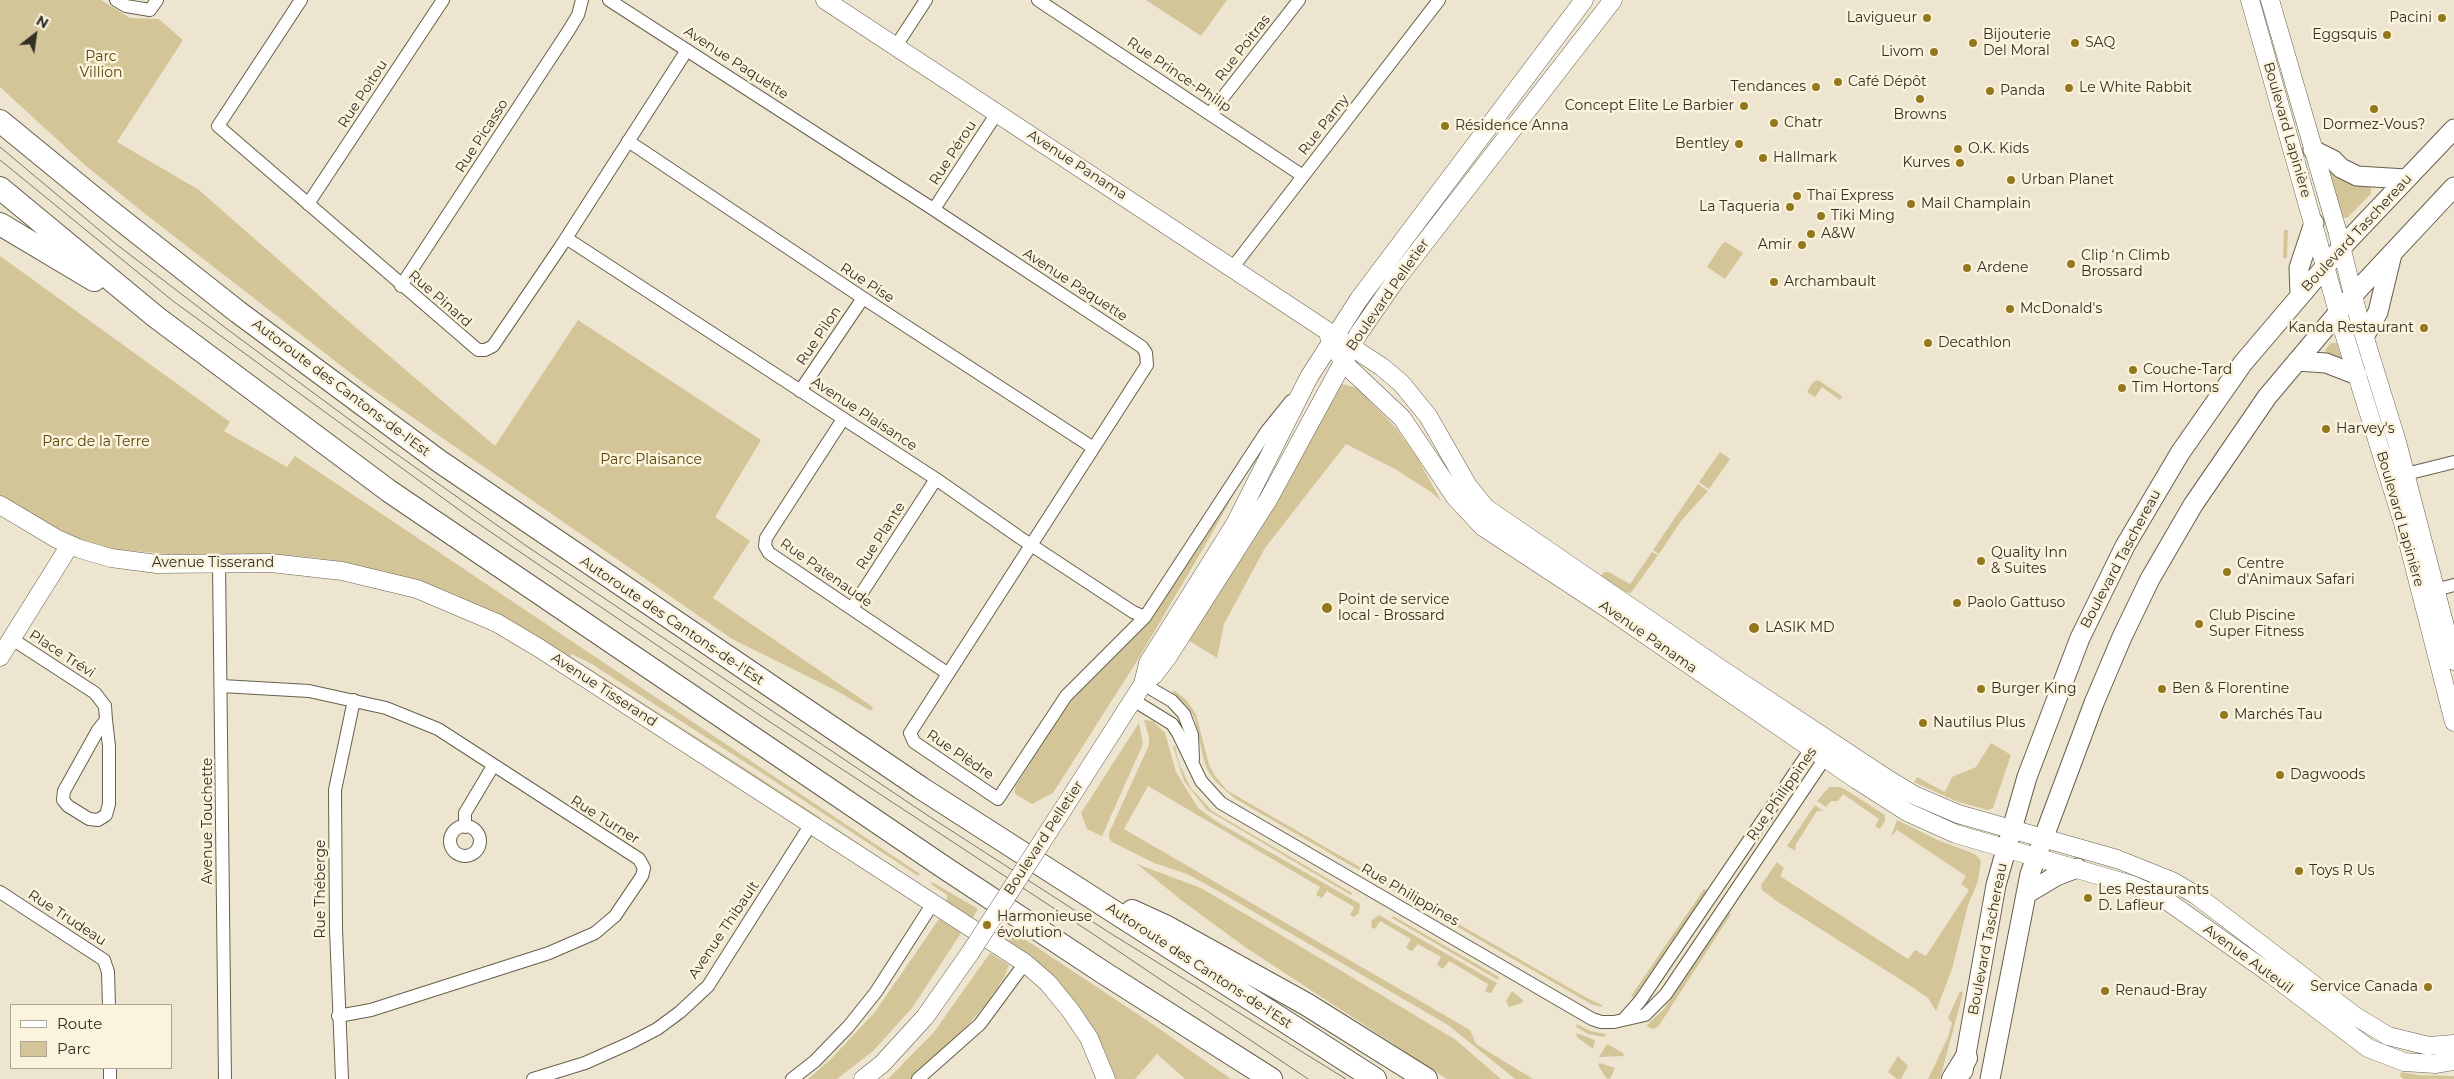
<!DOCTYPE html>
<html>
<head>
<meta charset="utf-8">
<style>
  body { margin:0 }
  #map { position:relative; width:2454px; height:1079px; overflow:hidden; background:#ede5cf; font-family:Montserrat,sans-serif }
  canvas { display:block }
  .legend { position:absolute; left:10px; top:1004px; width:162px; height:65px; box-sizing:border-box; background:#fbf3dc; border:1px solid #aba594; margin:0; padding:6px 9px; list-style:none; font-size:15px; color:#322f27 }
  .legend li { display:flex; align-items:center; gap:10px; height:25px }
  .legend b { width:25px; border:1px solid #aba594 }
  .north { position:absolute; left:10px; top:10px; width:50px; height:50px; -webkit-text-stroke:4px #fbf3dc; paint-order:stroke; rotate:30deg; font-size:14px; font-weight:700; line-height:20px; text-align:center; color:#322f27 }
  .north::after { content:''; display:block; margin:auto; width:18px; height:22px; background:#322f27; clip-path:polygon(50% 0,100% 100%,50% 72%,0 100%) }
</style>
</head>
<body>
<div id="map">
<canvas width="2454" height="1079"></canvas>
<ul class="legend">
<li><b style="height:6px;background:#fff"></b>Route</li>
<li><b style="height:14px;background:#d4c599"></b>Parc</li>
</ul>
<div class="north">N</div>
</div>
<script>
const context = document.querySelector('canvas').getContext('2d');
context.lineJoin = 'round';
function fill(path, color) {
  context.fillStyle = color;
  context.fill(path, 'evenodd');
}
function toPath(rows) {
  const path = new Path2D();
  for (const r of rows) {
    if (r.length === 3) {
      path.moveTo(r[0] + r[2], r[1]);
      path.arc(r[0], r[1], r[2], 0, 2 * Math.PI);
      continue;
    }
    path.moveTo(r[0], r[1]);
    for (let i = 2; i < r.length; i += 2) path.lineTo(r[i], r[i + 1]);
  }
  return path;
}
function trace(path, color, width, dash) {
  context.strokeStyle = color;
  context.lineWidth = width;
  context.lineCap = dash ? 'butt' : 'round';
  context.setLineDash(dash || []);
  context.stroke(path);
}
function drawText(font, color, halo, rows, align = 'center') {
  context.font = font + ' Montserrat,sans-serif';
  context.lineWidth = 5;
  context.setLineDash([]);
  context.textBaseline = 'middle';
  context.strokeStyle = halo;
  context.fillStyle = color;
  for (const [text, x, y, turn = 0] of rows) {
    context.save();
    context.translate(x, y);
    context.rotate((+turn || 0) * Math.PI / 180);
    context.textAlign = isNaN(turn) ? turn : align;
    if (halo) context.strokeText(text, 0, 0);
    context.fillText(text, 0, 0);
    context.restore();
  }
}
fill(toPath([
  [0,0,101,0,130,18,159,19,183,40,117,142,199,190,347,320,495,446,578,320,761,440,715,517,750,541,713,598,873,707,871,711,839,692,732,639,366,385,144,213,86,166,0,87],
  [1146,0,1227,0,1201,36],
  [2327,167,2371,185,2371,194,2347,218,2342,217],
  [2284,230,2288,230,2287,258,2283,258],
  [1726,242,1743,253,1725,279,1707,267,1722,244],
  [0,256,230,422,224,431,287,467,295,456,920,874,918,876,765,775,590,663,572,654,570,656,754,774,821,818,821,821,504,618,447,591,384,571,317,558,266,554,169,554,110,549,65,534,0,495],
  [2331,343,2337,343,2342,360,2327,354,2325,350],
  [1818,380,1842,396,1840,400,1822,387,1815,397,1807,392,1813,382],
  [1342,384,1357,388,1396,428,1418,459,1441,501,1431,492,1395,469,1346,444,1265,548,1224,624,1217,658,1188,640,1336,387],
  [1720,452,1730,459,1709,489,1699,482],
  [1251,462,1214,530,1137,661,1053,793,1032,804,1015,794,1015,787,1071,698,1149,621,1204,540],
  [1698,484,1708,491,1681,521,1659,554,1653,550],
  [1652,552,1658,555,1631,593,1625,592,1601,576,1604,572,1609,572,1630,584],
  [1174,690,1187,701,1196,714,1209,765,1215,776,1228,791,1585,997,1602,1005,1602,1007,1591,1004,1234,798,1215,781,1207,769,1203,757,1195,718,1185,704,1172,693],
  [1144,720,1153,721,1165,733,1176,772,1198,808,1216,821,1360,904,1359,913,1354,917,1350,915,1354,907,1327,891,1322,898,1316,895,1320,887,1148,786,1124,829,1470,1030,1476,1044,1533,1079,1515,1079,1448,1025,1211,887,1187,874,1154,863,1112,842,1109,838,1109,833,1149,745,1149,737],
  [1139,723,1143,744,1102,836,1087,829,1081,813],
  [1991,743,2011,755,1993,808,1988,810,1958,802,1914,782,1917,777,1945,792,1952,777,1976,767],
  [1173,746,1175,746,1179,763,1190,787,1212,811,1352,893,1351,895,1207,810,1184,781],
  [1829,787,1840,787,1846,790,1885,815,1885,821,1880,829,1875,826,1879,819,1843,794,1838,801,1831,801,1826,807,1817,801],
  [1815,805,1823,811,1817,811,1796,844,1795,851,1787,846],
  [1897,820,1940,841,1970,852,1976,855,1981,861,1978,881,1968,905,1952,969,1936,1011,1928,998,1909,985,1778,902,1762,890,1761,885,1777,862,1784,868,1780,876,1908,959,1915,950,1926,956,1969,890,1961,884,1966,876,1897,830,1891,837],
  [824,823,828,823,942,899],
  [1137,864,1201,888,1330,964,1456,1040,1501,1079,1447,1079,1245,947,1181,900],
  [932,882,978,909,972,919,947,902,947,895,931,884],
  [1704,889,1707,891,1633,998,1631,996],
  [1729,913,1731,914,1658,1027,1653,1029,1648,1027,1647,1025,1664,1009],
  [1379,915,1497,983,1491,993,1485,992,1488,984,1449,961,1443,969,1437,965,1441,957,1418,944,1412,951,1406,948,1411,939,1380,921,1375,929,1371,927,1372,920],
  [1393,916,1499,977,1498,980,1392,918],
  [939,919,961,933,912,1008,873,1051,837,1079,808,1079,831,1059,875,1012],
  [1005,926,1151,1023,1231,1079,1185,1079,1157,1054,1135,1079,1116,1079,1104,1049,1084,1014,1050,973,999,936],
  [990,953,1009,965,1004,978,986,1004,953,1042,911,1079,888,1079,934,1032],
  [1512,991,1523,1000,1522,1003,1509,1007,1506,1001],
  [1960,991,1963,993,1940,1079,1928,1079,1948,1037,1952,1023,1948,1018],
  [1577,1024,1590,1031,1606,1034,1604,1037,1588,1034,1576,1027],
  [1576,1033,1595,1040,1593,1049,1577,1037],
  [1607,1044,1623,1053,1624,1056,1599,1057],
  [1898,1056,1908,1066,1901,1079,1897,1079,1888,1072],
  [1600,1063,1615,1068,1610,1079,1606,1078,1598,1065],
  [2401,1072,2418,1075,2454,1076,2454,1079,2403,1079,2400,1076]
]), '#d4c599');
const street = toPath([
  [116,0,126,6,150,10,157,0],
  [301,0,218,126,478,350,485,350,493,346,561,246,687,50],
  [609,0,930,207,1142,347,1146,353,1147,365,910,733,914,742,998,799,1066,696,1145,617,1266,432,1291,401],
  [1038,0,1303,176],
  [896,46,926,0],
  [1210,114,1299,0],
  [628,141,863,298,1092,447],
  [308,204,443,0],
  [934,209,997,113],
  [566,238,936,479,1019,537,1133,612,1145,617],
  [1233,267,1439,0],
  [401,286,569,30,578,15,582,0],
  [800,391,863,298],
  [843,419,766,538,765,546,769,553,947,673],
  [2398,476,2454,462],
  [219,563,225,1079],
  [2435,590,2454,585],
  [852,608,936,479],
  [12,639,95,693,105,706,106,720,109,746,109,804,106,815,98,820,89,819,68,806,63,800,64,791,98,730,106,720],
  [1143,684,1172,701,1184,714,1192,735,1193,759],
  [222,686,309,691,386,708,438,729,639,859,644,868,642,876,615,916,595,933,549,953,371,1010,338,1016],
  [1133,700,1172,724,1178,733,1201,781,1221,803,1592,1019,1601,1022,1614,1022,1645,1015,1666,994,1829,752],
  [465,841,15],
  [465,827,465,813,493,766],
  [0,892,104,960,108,972,109,1005],
  [1624,1019,1640,1001,1815,743],
  [110,1068,110,1079],
  [342,1079,336,929,335,790,354,700],
  [533,1079,585,1063,630,1043,657,1029,680,1012,708,986,811,824],
  [792,1079,815,1061,848,1027,876,992,933,903],
  [918,1079,980,1024,1025,963]
]);
const secondary = toPath([
  [825,0,1382,367,1401,383,1428,416,1468,486,1486,508,1718,667,1889,780,1914,795,1958,814,2117,859,2172,881,2196,895,2355,1016,2388,1036,2429,1046,2454,1044],
  [2250,0,2343,330,2403,523,2454,722],
  [2270,0,2337,230,2359,319,2397,442,2454,661],
  [1328,332,1331,344,1349,368,1402,418,1455,497,1483,527,1614,613,1857,780,1907,812,1956,834,2132,885,2163,898,2272,975,2368,1048,2404,1062,2435,1064,2454,1061],
  [0,505,57,539,80,549,111,558,157,564,271,563,342,571,417,589,497,623,539,648,1025,963,1048,983,1070,1010,1089,1038,1106,1079],
  [0,657,70,545],
  [1145,682,1154,675,1169,655,1268,500,1359,333,1395,281,1613,0],
  [1065,806,1143,684,1148,663,1235,524,1309,377,1359,299,1584,0],
  [863,1079,882,1064,925,1017,970,953]
]);
const primary = toPath([
  [2313,150,2333,160,2341,168,2357,176,2406,179],
  [2300,294,2299,268,2314,223],
  [2365,335,2378,312,2392,254],
  [2297,361,2326,363,2357,375],
  [2026,894,2056,876,2077,868],
  [1963,1071,1996,885,2027,777,2080,638,2125,546,2180,453,2243,363,2341,248,2454,129],
  [1990,1079,2030,874,2094,703,2122,637,2150,579,2193,505,2267,397,2353,295,2454,187]
]);
const highway = toPath([
  [0,121,105,207,238,312,439,461,921,788,1375,1079],
  [0,188,156,317,389,491,942,866,1104,973,1271,1079],
  [0,224,94,280],
  [1132,911,1167,927,1306,1004,1426,1079],
  [1953,1079,1966,1058]
]);
trace(street, '#66604c', 14);
trace(secondary, '#66604c', 19);
trace(primary, '#66604c', 21);
trace(highway, '#66604c', 24);
trace(street, '#fff', 12);
trace(secondary, '#fff', 18);
trace(primary, '#fff', 19);
trace(highway, '#fff', 22);
trace(toPath([
  [0,147,116,244,231,332,388,448,525,545,927,815,1110,933,1346,1079],
  [0,160,173,301,473,520,761,716,1093,934,1308,1079]
]), '#7b7669', 1);
const secondaryBridge = toPath([
  [970,953,1065,806]
]);
trace(secondaryBridge, '#66604c', 19, []);
trace(secondaryBridge, '#fff', 18);
for (const [x, y, r, color] of [
  [1927,18,5,"#92771d"],
  [2442,18,5,"#92771d"],
  [2387,35,5,"#92771d"],
  [1973,43,5,"#92771d"],
  [2075,43,5,"#92771d"],
  [1934,52,5,"#92771d"],
  [1838,82,5,"#92771d"],
  [1816,87,5,"#92771d"],
  [2069,88,5,"#92771d"],
  [1990,91,5,"#92771d"],
  [1920,99,5,"#92771d"],
  [1744,106,5,"#92771d"],
  [2374,109,5,"#92771d"],
  [1774,123,5,"#92771d"],
  [1445,126,5,"#92771d"],
  [1739,144,5,"#92771d"],
  [1958,149,5,"#92771d"],
  [1763,158,5,"#92771d"],
  [1960,163,5,"#92771d"],
  [2011,180,5,"#92771d"],
  [1797,196,5,"#92771d"],
  [1911,204,5,"#92771d"],
  [1790,207,5,"#92771d"],
  [1821,216,5,"#92771d"],
  [1811,234,5,"#92771d"],
  [1802,245,5,"#92771d"],
  [2071,264,5,"#92771d"],
  [1967,268,5,"#92771d"],
  [1774,282,5,"#92771d"],
  [2010,309,5,"#92771d"],
  [2424,328,5,"#92771d"],
  [1928,343,5,"#92771d"],
  [2133,370,5,"#92771d"],
  [2122,388,5,"#92771d"],
  [2326,429,5,"#92771d"],
  [1981,561,5,"#92771d"],
  [2227,572,5,"#92771d"],
  [1957,603,5,"#92771d"],
  [1327,608,6,"#92771d"],
  [2199,624,5,"#92771d"],
  [1754,628,6,"#92771d"],
  [1981,689,5,"#92771d"],
  [2162,689,5,"#92771d"],
  [2224,715,5,"#92771d"],
  [1923,723,5,"#92771d"],
  [2280,775,5,"#92771d"],
  [2299,871,5,"#92771d"],
  [2088,898,5,"#92771d"],
  [987,925,5,"#92771d"],
  [2428,987,5,"#92771d"],
  [2105,991,5,"#92771d"]
]) {
  const dot = new Path2D();
  dot.arc(x, y, r, 0, 2 * Math.PI);
  context.fillStyle = color;
  context.fill(dot);
  trace(dot, '#fbf3dc', 2);
}
drawText('14px', '#322f27', '#fbf3dc', [
  ["Lavigueur",1917,18,"right"],
  ["Pacini",2432,18,"right"],
  ["Bijouterie",1983,35],
  ["Del Moral",1983,51],
  ["Eggsquis",2377,35,"right"],
  ["SAQ",2085,43],
  ["Livom",1924,52,"right"],
  ["Café Dépôt",1848,82],
  ["Tendances",1806,87,"right"],
  ["Le White Rabbit",2079,88],
  ["Panda",2000,91],
  ["Concept Elite Le Barbier",1734,106,"right"],
  ["Browns",1920,115,"center"],
  ["Chatr",1784,123],
  ["Dormez-Vous?",2374,125,"center"],
  ["Résidence Anna",1455,126],
  ["Bentley",1729,144,"right"],
  ["O.K. Kids",1968,149],
  ["Hallmark",1773,158],
  ["Kurves",1950,163,"right"],
  ["Urban Planet",2021,180],
  ["Thaï Express",1807,196],
  ["Mail Champlain",1921,204],
  ["La Taqueria",1780,207,"right"],
  ["Tiki Ming",1831,216],
  ["A&W",1821,234],
  ["Amir",1792,245,"right"],
  ["Clip ‘n Climb",2081,256],
  ["Brossard",2081,272],
  ["Ardene",1977,268],
  ["Archambault",1784,282],
  ["McDonald's",2020,309],
  ["Kanda Restaurant",2414,328,"right"],
  ["Decathlon",1938,343],
  ["Couche-Tard",2143,370],
  ["Tim Hortons",2132,388],
  ["Harvey's",2336,429],
  ["Quality Inn",1991,553],
  ["& Suites",1991,569],
  ["Centre",2237,564],
  ["d'Animaux Safari",2237,580],
  ["Point de service",1338,600],
  ["local - Brossard",1338,616],
  ["Paolo Gattuso",1967,603],
  ["Club Piscine",2209,616],
  ["Super Fitness",2209,632],
  ["LASIK MD",1765,628],
  ["Burger King",1991,689],
  ["Ben & Florentine",2172,689],
  ["Marchés Tau",2234,715],
  ["Nautilus Plus",1933,723],
  ["Dagwoods",2290,775],
  ["Toys R Us",2309,871],
  ["Les Restaurants",2098,890],
  ["D. Lafleur",2098,906],
  ["Harmonieuse",997,917],
  ["évolution",997,933],
  ["Service Canada",2418,987,"right"],
  ["Renaud-Bray",2115,991]
], 'left');
drawText('14px', '#322f27', '#fbf3dc', [
  ["Rue Poitras",1243,48,-52],
  ["Avenue Paquette",736,63,33],
  ["Rue Prince-Philip",1179,75,34],
  ["Rue Poitou",363,94,-57],
  ["Rue Parny",1324,125,-52],
  ["Boulevard Lapinière",2287,130,74],
  ["Rue Picasso",482,136,-57],
  ["Rue Pérou",953,153,-57],
  ["Avenue Panama",1077,165,33],
  ["Boulevard Taschereau",2357,233,-47],
  ["Rue Pise",867,283,33],
  ["Avenue Paquette",1075,285,33],
  ["Boulevard Pelletier",1388,295,-55],
  ["Rue Pinard",440,299,41],
  ["Rue Pilon",819,336,-56],
  ["Autoroute des Cantons-de-l'Est",341,388,37],
  ["Avenue Plaisance",864,414,33],
  ["Boulevard Lapinière",2400,519,74],
  ["Rue Plante",881,536,-57],
  ["Boulevard Taschereau",2121,559,-62],
  ["Avenue Tisserand",213,563],
  ["Rue Patenaude",826,573,35],
  ["Autoroute des Cantons-de-l'Est",672,621,34],
  ["Avenue Panama",1648,637,35],
  ["Place Trévi",62,654,33],
  ["Avenue Tisserand",604,690,33],
  ["Rue Plèdre",960,755,34],
  ["Rue Philippines",1782,794,-55],
  ["Rue Turner",605,820,32],
  ["Avenue Touchette",208,821,-90],
  ["Boulevard Pelletier",1044,838,-57],
  ["Rue Théberge",321,889,-90],
  ["Rue Philippines",1410,895,30],
  ["Rue Trudeau",67,918,33],
  ["Avenue Thibault",724,930,-56],
  ["Boulevard Taschereau",1988,939,-79],
  ["Avenue Auteuil",2248,959,36],
  ["Autoroute des Cantons-de-l'Est",1199,966,33]
]);
drawText('14px', '#58460b', '#fbf3dc', [
  ["Parc",101,57],
  ["Villion",101,73],
  ["Parc de la Terre",96,442],
  ["Parc Plaisance",651,460]
]);
</script>
</body>
</html>
